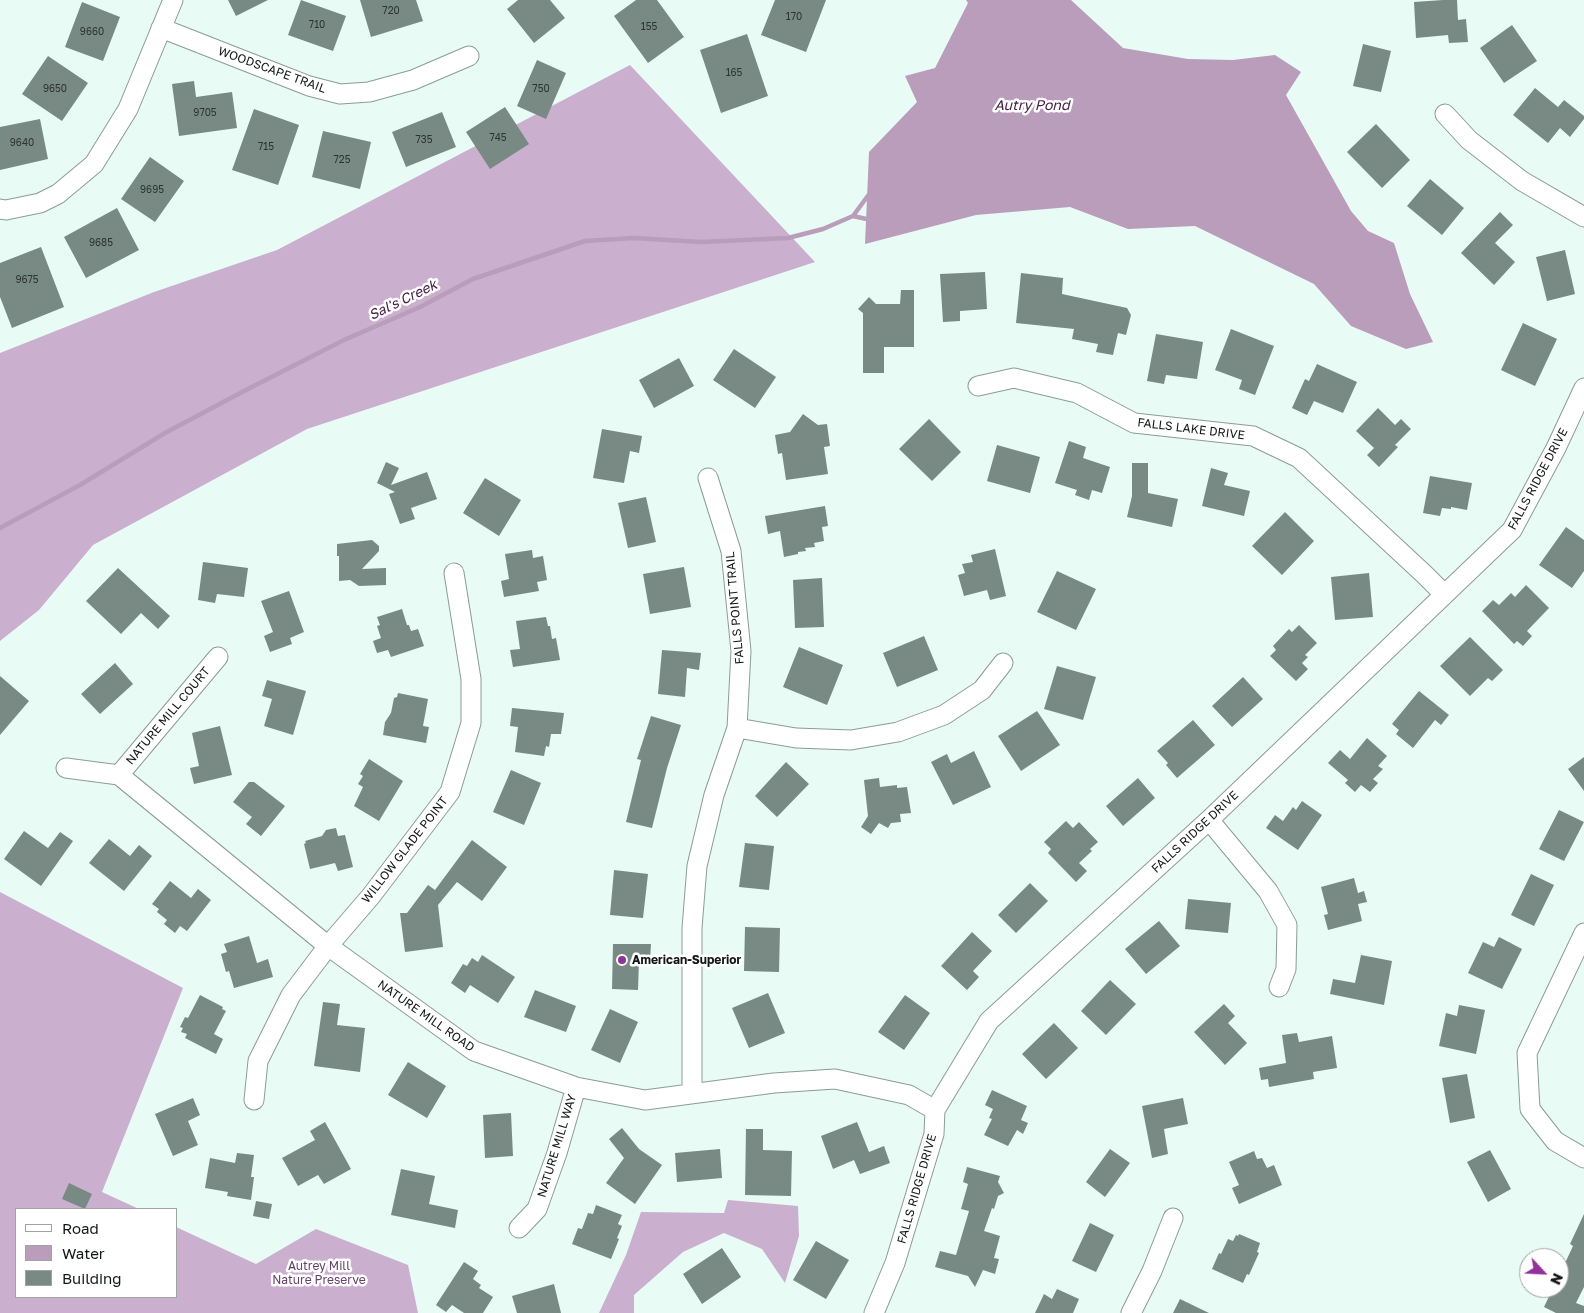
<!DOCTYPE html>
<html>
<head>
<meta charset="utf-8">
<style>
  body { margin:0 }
  #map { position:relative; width:1584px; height:1313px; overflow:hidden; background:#e9fbf5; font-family:"Golos Text",sans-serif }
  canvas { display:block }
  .legend { position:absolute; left:15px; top:1208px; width:162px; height:90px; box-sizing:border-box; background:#fff; border:1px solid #a0a3a2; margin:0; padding:6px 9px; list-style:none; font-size:15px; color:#121816 }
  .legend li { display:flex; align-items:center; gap:10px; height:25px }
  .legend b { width:25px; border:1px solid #a0a3a2 }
  .north { position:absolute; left:1519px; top:1248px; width:50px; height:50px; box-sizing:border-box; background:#fff; border:1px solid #a0a3a2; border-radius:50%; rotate:115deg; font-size:14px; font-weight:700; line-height:20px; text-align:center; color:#121816 }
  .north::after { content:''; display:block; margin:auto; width:18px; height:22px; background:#91329b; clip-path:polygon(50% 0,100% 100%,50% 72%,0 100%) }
</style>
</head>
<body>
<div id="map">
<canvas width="1584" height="1313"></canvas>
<ul class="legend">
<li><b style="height:6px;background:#fff"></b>Road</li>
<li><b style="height:14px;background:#b99dbb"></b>Water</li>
<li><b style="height:14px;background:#798a85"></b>Building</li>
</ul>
<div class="north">N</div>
</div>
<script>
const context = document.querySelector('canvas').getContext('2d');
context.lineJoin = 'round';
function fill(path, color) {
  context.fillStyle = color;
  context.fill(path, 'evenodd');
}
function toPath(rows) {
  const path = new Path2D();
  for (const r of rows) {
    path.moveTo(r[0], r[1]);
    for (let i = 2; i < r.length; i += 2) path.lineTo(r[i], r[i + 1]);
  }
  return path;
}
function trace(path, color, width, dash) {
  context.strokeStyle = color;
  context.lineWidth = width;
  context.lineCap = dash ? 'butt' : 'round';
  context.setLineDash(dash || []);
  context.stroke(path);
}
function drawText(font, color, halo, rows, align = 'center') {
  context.font = font + ' "Golos Text",sans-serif';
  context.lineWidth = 5;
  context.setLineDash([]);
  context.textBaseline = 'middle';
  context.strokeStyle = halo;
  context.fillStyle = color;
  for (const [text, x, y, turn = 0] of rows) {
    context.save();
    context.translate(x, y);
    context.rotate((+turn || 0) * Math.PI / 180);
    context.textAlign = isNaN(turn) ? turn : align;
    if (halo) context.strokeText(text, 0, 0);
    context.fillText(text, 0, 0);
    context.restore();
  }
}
fill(toPath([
  [630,65,815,262,307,429,93,545,39,610,0,641,0,353,154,292,277,250],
  [0,892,183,988,102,1192,139,1209,16,1209,16,1297,176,1297,176,1227,256,1264,316,1229,408,1265,418,1313,0,1313],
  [728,1200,798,1206,799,1236,785,1283,762,1249,724,1233,683,1252,634,1295,634,1313,599,1313,626,1255,641,1212,724,1213]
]), '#cbafce');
fill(toPath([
  [966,0,1071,0,1123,48,1188,59,1233,60,1275,55,1301,72,1286,95,1351,211,1368,231,1394,243,1410,294,1433,342,1406,349,1351,326,1314,284,1195,226,1128,229,1070,207,976,215,865,244,869,152,917,102,905,76,935,68,968,3]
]), '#b99dbb');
trace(toPath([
  [853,216,871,220],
  [853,216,870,193],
  [0,528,80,485,165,433,244,391,344,340,420,307,473,279,585,241,634,238,701,242,788,238,823,229,853,216]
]), '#b99dbb', 4.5);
fill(toPath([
  [228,0,268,0,236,16],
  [301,0,346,16,333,51,288,35],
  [360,0,416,0,423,21,371,37],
  [518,0,550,0,565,18,534,43,507,9],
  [636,0,657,0,684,37,648,63,614,16],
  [775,0,826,0,806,52,761,35],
  [1443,0,1457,0,1458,20,1466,19,1468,42,1449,43,1448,35,1416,38,1414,2],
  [82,2,120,17,103,61,65,47],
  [1512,25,1537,61,1504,83,1480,48],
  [747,34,768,96,721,113,700,50],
  [1363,44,1391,51,1381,92,1353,86],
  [48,56,88,83,62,121,22,94],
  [537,60,566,73,546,119,517,106],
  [194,81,196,97,232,92,237,128,179,136,172,84],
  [1535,88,1558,107,1564,100,1584,116,1584,119,1570,137,1560,128,1548,143,1513,115],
  [505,107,529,144,490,169,466,132],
  [254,109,299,125,278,185,232,170],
  [442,112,456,147,406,167,392,132],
  [40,119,48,159,0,170,0,127],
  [1376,124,1410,160,1382,188,1347,152],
  [323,131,371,142,360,189,312,177],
  [150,157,184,181,155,222,121,199],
  [1430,179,1464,208,1442,235,1407,206],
  [117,208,139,250,86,278,64,237],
  [1500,212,1513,225,1495,243,1515,262,1494,285,1461,253],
  [41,247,64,307,12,328,0,297,0,263],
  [1565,250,1575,294,1547,301,1536,257],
  [985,272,987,309,960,311,960,321,943,322,940,274],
  [1021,273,1063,278,1062,294,1127,308,1131,315,1126,335,1118,333,1113,355,1096,352,1098,344,1072,339,1074,329,1016,323],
  [901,290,914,290,914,347,884,347,884,373,863,373,863,313,858,309,869,297,876,304,900,304],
  [1523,323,1557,339,1535,386,1501,370],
  [1231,329,1274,346,1255,395,1239,389,1242,380,1215,370],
  [1156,334,1203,342,1197,379,1166,375,1164,384,1147,381],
  [734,349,776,377,755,408,713,380],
  [679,358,694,386,654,408,639,380],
  [1317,364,1357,382,1343,413,1314,401,1307,415,1292,408,1305,379,1309,381],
  [1378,408,1395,425,1401,419,1411,429,1395,445,1398,447,1379,467,1367,455,1374,448,1356,431],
  [803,414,818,425,827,424,830,446,824,447,828,474,786,480,782,453,778,454,775,435,790,432],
  [929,419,961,452,932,481,899,449],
  [602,429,642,436,639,453,630,451,624,483,593,478],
  [1069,441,1086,447,1083,458,1110,467,1102,493,1092,490,1089,500,1075,495,1077,490,1055,483],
  [997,445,1040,457,1030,493,987,481],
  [386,462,399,468,391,485,427,472,437,499,411,508,415,519,400,524,389,494,395,492,377,483],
  [1132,463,1148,463,1148,493,1178,499,1172,527,1127,517,1132,496],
  [1211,468,1228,473,1224,485,1250,491,1244,516,1202,506],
  [1430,476,1472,483,1467,510,1451,507,1451,509,1442,508,1440,516,1423,513],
  [485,478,521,500,499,536,463,513],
  [646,497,656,542,628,548,618,503],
  [825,506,828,526,822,527,824,541,814,543,815,547,805,548,806,551,798,552,798,554,784,557,780,531,768,534,765,516],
  [1285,512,1314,541,1282,575,1252,546],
  [1566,527,1584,540,1584,571,1572,588,1539,565],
  [372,540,379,546,379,551,362,569,386,568,386,585,359,586,350,580,339,581,339,556,337,556,337,544],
  [995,549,1006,596,990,600,987,590,964,596,958,575,965,573,962,564,973,562,971,555],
  [532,550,533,558,543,556,547,580,537,582,539,591,504,597,501,581,509,579,505,554],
  [203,562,248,568,244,597,217,594,215,603,198,600],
  [684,567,691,607,650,614,643,574],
  [118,568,170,616,158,629,141,613,121,634,86,601],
  [1057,571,1096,589,1076,630,1037,612],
  [1369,573,1373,617,1335,620,1331,577],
  [822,578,824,627,795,628,793,580],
  [1526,585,1549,608,1527,631,1532,636,1523,646,1517,641,1514,644,1482,611,1493,600,1499,605,1511,593,1515,597],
  [289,591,304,632,290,638,292,644,270,652,264,636,273,632,261,601],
  [402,609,407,625,409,625,411,631,418,629,424,646,391,657,388,650,377,653,373,641,381,638,377,626,380,625,377,617],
  [546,617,548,626,550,626,552,639,556,638,560,660,513,667,510,650,520,649,516,621],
  [1299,625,1317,643,1305,655,1308,657,1302,663,1308,669,1296,681,1270,656,1276,650,1273,646,1289,629,1292,632],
  [924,636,938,670,897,687,883,653],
  [1470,637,1503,670,1492,681,1488,678,1470,696,1440,666],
  [799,647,843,665,827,705,783,687],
  [662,650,701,653,699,670,687,668,685,697,658,694],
  [115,663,133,684,100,714,81,694],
  [1057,666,1096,677,1083,720,1044,709],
  [0,676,29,701,0,735],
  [1243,677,1263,699,1232,727,1212,706],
  [267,680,306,691,293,735,264,726,272,699,262,696],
  [1419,691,1449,715,1441,725,1435,720,1413,748,1396,734,1399,730,1392,724],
  [398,693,428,699,423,726,429,727,426,743,383,735,385,722,391,713,394,698,397,697],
  [512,708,564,713,561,734,551,734,549,747,546,746,544,756,515,752,518,727,510,726],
  [1037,711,1060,745,1021,771,998,736],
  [651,716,681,725,667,768,652,828,626,822,641,760,637,759],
  [1193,720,1215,745,1177,778,1166,765,1168,763,1157,751],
  [220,726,232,775,194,784,190,768,199,766,192,733],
  [1367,738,1387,756,1378,766,1383,769,1373,779,1378,783,1370,792,1361,785,1355,792,1345,783,1348,780,1328,763,1340,750,1350,759],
  [974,751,991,787,953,805,931,762,947,754,951,763],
  [1584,757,1584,791,1568,769],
  [369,759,403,781,379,821,354,806,363,787,358,784,363,776,360,774],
  [786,762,809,784,777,817,755,796],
  [511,770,541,783,524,825,493,812],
  [879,778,880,787,897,785,897,788,907,787,911,813,900,814,901,822,891,823,888,828,879,823,871,834,861,827,868,816,864,780],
  [1138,778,1155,798,1123,826,1106,806],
  [249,782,254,782,285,806,261,836,246,824,252,817,233,802],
  [1302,801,1322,815,1298,850,1266,828,1275,815,1283,821,1293,807,1296,810],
  [1559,810,1584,822,1564,861,1539,849],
  [1066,821,1073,828,1079,822,1098,842,1090,849,1092,851,1079,863,1087,871,1076,882,1048,853,1051,849,1044,842],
  [336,828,338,836,345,835,353,867,338,871,335,863,310,869,304,844,306,843,305,841,322,836,326,830],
  [24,831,48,848,60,832,73,841,41,886,4,859],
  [109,839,130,856,139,845,152,856,124,891,89,863],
  [472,840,507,867,482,901,457,882,438,905,443,947,405,952,400,913,407,913,428,885,435,890],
  [745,843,774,846,769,890,739,887],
  [614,870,648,874,643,918,610,915],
  [1531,874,1554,885,1534,926,1511,915],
  [1354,878,1358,893,1364,891,1367,902,1358,904,1362,921,1328,930,1324,915,1328,914,1321,887],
  [170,881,191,898,198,889,211,900,187,931,180,926,175,933,164,924,167,920,157,912,159,909,152,904],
  [1030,883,1048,901,1016,933,998,915],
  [1188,899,1231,903,1228,933,1185,929],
  [1159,921,1180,946,1146,974,1125,949],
  [745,927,780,928,779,972,744,971],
  [972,932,992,951,973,971,979,977,967,990,941,966],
  [249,936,257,963,268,959,273,977,234,988,229,971,226,972,221,954,227,952,224,944],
  [1499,937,1522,949,1502,989,1468,973,1483,942,1494,947],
  [613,944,651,944,650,960,639,960,638,990,612,989],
  [482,955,515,977,498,1003,470,985,465,993,451,983,463,964,467,966,472,958,478,962],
  [1361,955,1392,961,1384,1005,1330,994,1333,979,1355,983],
  [1110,980,1136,1004,1106,1035,1081,1011],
  [535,990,576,1006,566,1032,524,1017],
  [768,993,785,1033,749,1048,732,1008],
  [200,995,223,1007,222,1009,226,1011,214,1034,223,1039,216,1054,185,1038,187,1034,181,1032,183,1028,180,1027,185,1017,188,1018],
  [905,995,930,1013,904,1050,878,1032],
  [323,1002,340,1004,337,1025,365,1028,360,1072,314,1066],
  [1224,1004,1235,1016,1228,1023,1247,1043,1225,1065,1194,1032],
  [1459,1005,1485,1010,1476,1054,1439,1046,1446,1013,1457,1016],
  [610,1009,638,1022,620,1063,591,1050],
  [1054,1023,1078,1048,1046,1079,1022,1054],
  [1297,1033,1299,1042,1332,1036,1337,1068,1313,1072,1314,1079,1269,1087,1268,1079,1261,1080,1259,1068,1286,1063,1282,1035],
  [408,1062,446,1086,427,1118,388,1095],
  [1467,1074,1475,1118,1450,1123,1442,1078],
  [992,1090,1027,1106,1021,1120,1028,1123,1023,1134,1017,1130,1008,1146,984,1135,992,1119,989,1118,993,1109,985,1105],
  [193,1098,200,1115,188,1121,198,1145,173,1156,155,1114],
  [1183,1098,1188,1124,1164,1129,1168,1154,1152,1158,1142,1106],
  [511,1113,513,1156,485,1158,483,1115],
  [325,1122,351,1169,324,1184,318,1175,298,1186,282,1158,315,1140,310,1131],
  [857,1122,869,1152,884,1146,890,1163,860,1174,854,1160,833,1169,821,1136],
  [622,1128,639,1149,662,1165,635,1204,606,1183,624,1158,609,1139],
  [746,1129,763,1129,763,1150,792,1151,791,1196,745,1195],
  [720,1149,722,1178,677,1182,675,1153],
  [1110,1149,1130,1163,1105,1197,1086,1182],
  [1490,1150,1511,1189,1488,1202,1467,1162],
  [1254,1151,1257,1159,1262,1158,1267,1168,1274,1165,1282,1185,1239,1204,1232,1188,1239,1185,1229,1162],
  [237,1153,254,1155,251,1177,254,1177,251,1200,227,1196,228,1192,205,1188,210,1158,235,1163],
  [967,1167,1000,1176,998,1182,1004,1193,998,1196,994,1209,992,1208,984,1231,1000,1236,994,1258,999,1259,995,1274,983,1270,975,1287,968,1276,935,1267,940,1251,956,1255,969,1211,961,1209,968,1184,963,1182],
  [401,1169,435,1176,429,1204,458,1210,455,1228,391,1215],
  [69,1183,92,1194,85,1209,62,1199],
  [256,1201,272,1204,269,1219,253,1216],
  [596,1205,622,1215,618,1224,622,1226,617,1238,619,1239,611,1259,572,1244,578,1228,582,1229,588,1213,593,1214],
  [1584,1214,1584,1287,1576,1303,1584,1306,1584,1313,1556,1313,1544,1307,1553,1288,1559,1288,1559,1276,1573,1246,1570,1244],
  [1090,1223,1114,1235,1096,1272,1072,1261],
  [1239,1234,1260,1243,1257,1252,1259,1253,1249,1275,1247,1274,1243,1283,1212,1269,1219,1253,1221,1254,1228,1239,1233,1241,1236,1235,1238,1236],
  [816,1241,849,1260,826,1299,793,1280],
  [722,1248,741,1277,702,1304,683,1274],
  [464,1262,478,1271,473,1279,481,1285,479,1288,493,1297,483,1313,464,1313,452,1305,446,1312,436,1305],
  [554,1284,561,1313,517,1313,512,1296],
  [1057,1289,1079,1299,1073,1313,1035,1313,1044,1294,1052,1299],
  [1180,1299,1209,1313,1173,1313]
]), '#798a85');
const minor = toPath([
  [161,28,309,86,340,94,369,92,413,80,469,56],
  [1445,114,1469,140,1522,181,1584,217],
  [0,209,6,210,40,203,58,194,94,164,128,109,173,0],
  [978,386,1014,378,1077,393,1134,423,1253,436,1299,458,1424,574,1444,594],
  [737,728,796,738,851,740,898,732,944,715,982,690,1003,663],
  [66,768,119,775,328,946,474,1051,576,1087,645,1100,774,1083,835,1079,909,1095,935,1110],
  [119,775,218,657],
  [1209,820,1268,891,1287,925,1286,969,1279,987],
  [1584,933,1527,1053,1530,1109,1555,1141,1584,1158],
  [692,1094,692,928,697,866,714,795,737,728,741,651,731,551,708,478],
  [254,1100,258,1061,291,995,328,946,371,896,450,792,471,723,471,679,454,573],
  [519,1228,537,1209,557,1153,576,1087],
  [874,1313,895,1263,934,1134,935,1110,989,1021,1209,820,1512,530,1556,448,1584,388],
  [1131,1313,1152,1271,1173,1218]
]);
trace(minor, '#8a9c96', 21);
trace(minor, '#fff', 19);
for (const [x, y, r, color] of [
  [622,960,5,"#91329b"]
]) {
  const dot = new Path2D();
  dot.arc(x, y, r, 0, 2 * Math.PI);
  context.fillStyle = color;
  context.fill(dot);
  trace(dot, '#fff', 2);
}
drawText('10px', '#2c3432', null, [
  ["720",391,11],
  ["170",794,17],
  ["710",317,25],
  ["155",649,27],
  ["9660",92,32],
  ["165",734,73],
  ["9650",55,89],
  ["750",541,89],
  ["9705",205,113],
  ["745",498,138],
  ["735",424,140],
  ["9640",22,143],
  ["715",266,147],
  ["725",342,160],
  ["9695",152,190],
  ["9685",101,243],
  ["9675",27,280]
]);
drawText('12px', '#121816', '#fff', [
  ["WOODSCAPE TRAIL",272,70,20],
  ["FALLS LAKE DRIVE",1191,429,7],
  ["FALLS RIDGE DRIVE",1538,479,-62],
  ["FALLS POINT TRAIL",735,608,-95],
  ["NATURE MILL COURT",168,716,-50],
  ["FALLS RIDGE DRIVE",1195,832,-43],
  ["WILLOW GLADE POINT",405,850,-52],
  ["NATURE MILL ROAD",426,1016,35],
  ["NATURE MILL WAY",557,1146,-73],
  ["FALLS RIDGE DRIVE",917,1189,-74]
]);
drawText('bold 12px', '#121816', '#fff', [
  ["American-Superior",632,960]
], 'left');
drawText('12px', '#67416b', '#fff', [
  ["Autrey Mill",319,1266],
  ["Nature Preserve",319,1280]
]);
drawText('italic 14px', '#452048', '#fff', [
  ["Autry Pond",1032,106],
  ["Sal's Creek",403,300,-26]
]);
</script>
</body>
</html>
